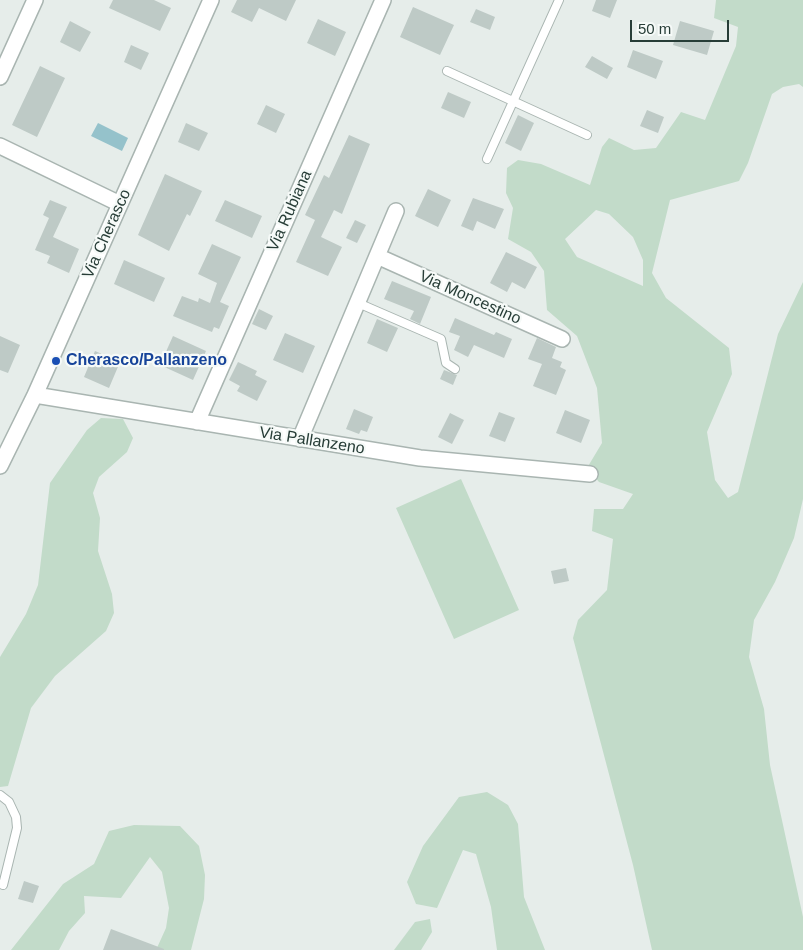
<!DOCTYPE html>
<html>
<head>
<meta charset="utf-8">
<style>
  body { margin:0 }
  #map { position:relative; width:803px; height:950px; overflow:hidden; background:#e6edea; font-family:Arial,sans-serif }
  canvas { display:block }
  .scale { position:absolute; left:630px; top:20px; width:99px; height:22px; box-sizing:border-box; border:2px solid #273d37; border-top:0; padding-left:6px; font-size:15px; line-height:18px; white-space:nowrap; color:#273d37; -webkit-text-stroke:4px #f6faf8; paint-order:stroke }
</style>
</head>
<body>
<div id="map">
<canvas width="803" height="950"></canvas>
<div class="scale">50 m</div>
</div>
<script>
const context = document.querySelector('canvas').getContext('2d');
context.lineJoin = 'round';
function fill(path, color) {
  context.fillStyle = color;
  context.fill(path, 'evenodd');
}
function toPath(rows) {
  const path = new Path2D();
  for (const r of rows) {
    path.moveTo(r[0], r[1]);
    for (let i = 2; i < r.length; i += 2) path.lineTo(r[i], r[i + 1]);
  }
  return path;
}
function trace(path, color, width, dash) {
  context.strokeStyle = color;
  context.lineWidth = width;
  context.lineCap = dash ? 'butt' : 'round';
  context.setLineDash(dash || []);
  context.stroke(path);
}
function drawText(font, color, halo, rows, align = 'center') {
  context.font = font + ' Arial,sans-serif';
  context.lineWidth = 4.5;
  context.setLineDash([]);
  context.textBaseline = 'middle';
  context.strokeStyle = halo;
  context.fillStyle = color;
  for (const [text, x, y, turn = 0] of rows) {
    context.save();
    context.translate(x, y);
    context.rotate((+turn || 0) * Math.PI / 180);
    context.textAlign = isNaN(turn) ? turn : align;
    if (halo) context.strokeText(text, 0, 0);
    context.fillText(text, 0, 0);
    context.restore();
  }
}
fill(toPath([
  [716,0,803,0,803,87,799,84,783,87,772,94,748,163,739,181,670,200,652,273,666,298,729,348,732,374,707,432,715,480,728,498,738,492,778,334,803,282,803,499,794,538,775,582,754,620,749,657,764,709,770,765,803,917,803,950,652,950,633,865,573,638,578,620,607,590,613,539,592,531,594,509,623,509,633,494,599,482,587,468,602,443,597,388,577,336,547,310,544,271,531,252,508,239,513,208,506,193,507,168,518,160,541,164,590,185,602,147,609,138,634,150,656,148,681,112,705,120,736,46,738,27,714,18],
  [596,210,609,214,633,237,643,260,643,286,577,257,565,239],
  [101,418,123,419,133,438,127,452,99,477,93,493,100,518,98,551,112,594,114,613,106,631,55,676,31,708,8,786,0,787,0,657,26,614,38,585,50,483,87,430],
  [461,479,519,610,454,639,396,508],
  [487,792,508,805,518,824,524,897,545,950,497,950,491,907,476,854,463,850,437,908,416,904,407,882,423,846,459,797],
  [134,825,180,826,199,846,205,875,204,899,191,950,156,950,166,928,169,908,162,872,150,857,121,898,84,896,85,913,69,931,59,950,11,950,63,884,94,864,109,831],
  [430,919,432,932,421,950,394,950,415,922]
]), '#c2dbc9');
fill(toPath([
  [98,123,128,138,122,151,91,136]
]), '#95c2cb');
fill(toPath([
  [113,0,154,0,171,8,160,31,109,8],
  [237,0,296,0,286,21,259,8,252,22,231,12],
  [596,0,617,0,610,18,592,11],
  [413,7,454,25,440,55,400,37],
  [476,9,495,17,490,30,470,22],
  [318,19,346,32,335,56,307,43],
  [70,21,91,32,80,52,60,42],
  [680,21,714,31,707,55,673,45],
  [131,45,149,53,141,70,124,62],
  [633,50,663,61,656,79,627,67],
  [592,56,613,68,607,79,585,67],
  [40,66,65,78,37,137,12,125],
  [448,92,471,102,464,118,441,108],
  [266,105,285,114,276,133,257,124],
  [647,110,664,117,658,133,640,126],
  [518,115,534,123,521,151,505,143],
  [186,123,208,133,199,151,178,142],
  [349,135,370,144,342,214,334,210,321,237,342,247,328,276,296,262,315,220,305,215,324,175,329,178],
  [165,174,202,191,190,216,187,214,169,251,138,235],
  [428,189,451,200,438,227,415,216],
  [473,198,504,209,495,229,477,221,473,231,461,226],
  [50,200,67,207,53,237,79,249,69,273,47,263,50,256,35,250,49,218,43,215],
  [225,200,262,216,252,238,215,221],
  [355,220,366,225,357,243,346,238],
  [212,244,241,257,220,302,229,306,219,329,214,327,212,332,173,316,182,296,198,302,199,298,210,303,217,283,198,274],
  [506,252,537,267,525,289,512,282,507,292,490,283],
  [124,260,165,278,154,302,114,284],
  [392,281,431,297,420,324,410,319,414,311,384,299],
  [259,309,273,316,266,330,252,324],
  [455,318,494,335,496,332,512,339,504,358,474,345,468,357,454,350,460,336,449,332],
  [377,319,398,328,387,352,367,343],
  [285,333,315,346,303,373,273,360],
  [0,336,20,345,8,373,0,370],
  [173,336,206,351,193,380,160,365],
  [537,338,556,347,552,358,562,362,560,367,566,370,556,395,533,386,542,364,528,359],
  [95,351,120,362,109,388,84,377],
  [238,362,257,371,255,375,267,381,257,401,237,391,240,386,229,380],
  [444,370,457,375,453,385,440,379],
  [354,409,373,417,367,432,361,430,359,434,346,429],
  [565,410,590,420,581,443,556,433],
  [499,412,515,418,505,442,489,436],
  [450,413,464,420,452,444,438,437],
  [566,568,569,581,554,584,551,571],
  [24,881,39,886,33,903,18,899],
  [111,929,164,949,164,950,103,950]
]), '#becac6');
const lane = toPath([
  [447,71,587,135],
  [487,159,559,0],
  [358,303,441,339,446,363,455,369],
  [0,795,9,802,16,817,17,828,3,885]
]);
const street = toPath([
  [0,77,35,0],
  [0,146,120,204],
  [377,256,562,339],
  [35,395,420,458,590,474],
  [197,422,383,0],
  [300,439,396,211],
  [0,466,35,395,211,0]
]);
trace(lane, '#a9b5b1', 10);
trace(street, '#a9b5b1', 18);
trace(lane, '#fff', 8);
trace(street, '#fff', 15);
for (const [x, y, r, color] of [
  [56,361,5,"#1a4fb4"]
]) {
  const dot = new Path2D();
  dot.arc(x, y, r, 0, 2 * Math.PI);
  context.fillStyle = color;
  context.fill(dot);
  trace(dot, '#f6faf8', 2);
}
drawText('16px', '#273d37', '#f6faf8', [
  ["Via Rubiana",290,211,-66],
  ["Via Cherasco",107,234,-66],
  ["Via Moncestino",470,298,24],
  ["Via Pallanzeno",312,441,9]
]);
drawText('bold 16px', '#164399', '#f6faf8', [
  ["Cherasco/Pallanzeno",66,361]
], 'left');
</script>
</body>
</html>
